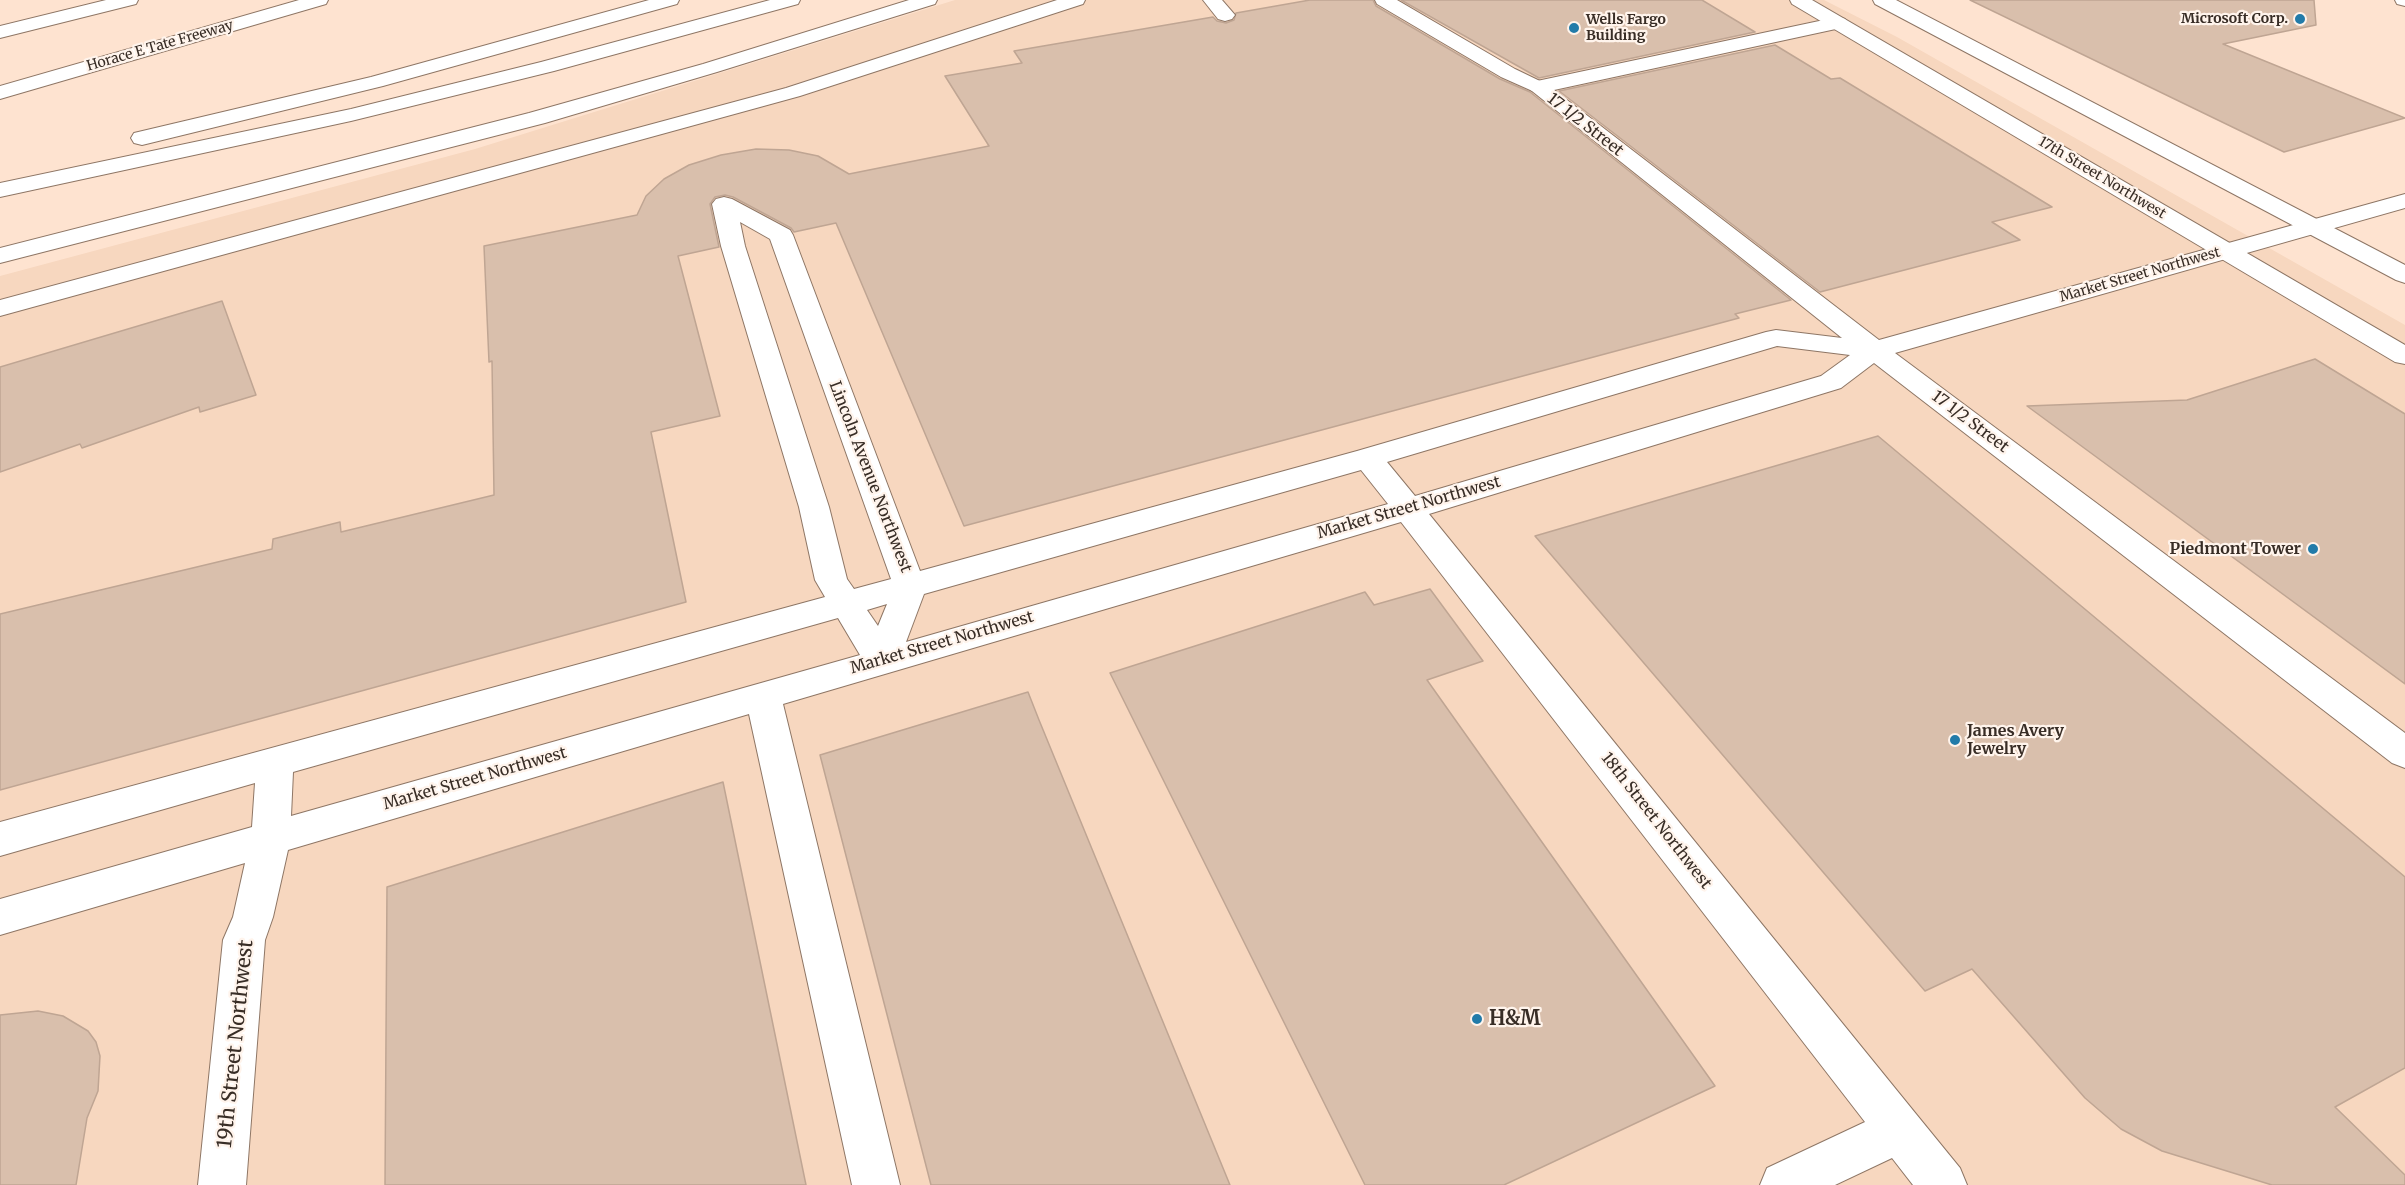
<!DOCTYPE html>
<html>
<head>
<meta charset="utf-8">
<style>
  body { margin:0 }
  canvas { display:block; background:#fee3d0 }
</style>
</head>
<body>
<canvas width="2405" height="1185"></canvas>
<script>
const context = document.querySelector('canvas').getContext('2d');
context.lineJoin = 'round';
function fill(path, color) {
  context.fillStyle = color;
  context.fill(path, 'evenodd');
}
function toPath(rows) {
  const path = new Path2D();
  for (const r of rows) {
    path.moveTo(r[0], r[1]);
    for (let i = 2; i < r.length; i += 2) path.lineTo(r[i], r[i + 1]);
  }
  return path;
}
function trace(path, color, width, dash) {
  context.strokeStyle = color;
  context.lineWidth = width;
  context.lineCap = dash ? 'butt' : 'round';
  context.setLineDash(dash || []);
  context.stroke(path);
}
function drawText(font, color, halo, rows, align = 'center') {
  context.font = font + ' Merriweather,serif';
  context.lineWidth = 4.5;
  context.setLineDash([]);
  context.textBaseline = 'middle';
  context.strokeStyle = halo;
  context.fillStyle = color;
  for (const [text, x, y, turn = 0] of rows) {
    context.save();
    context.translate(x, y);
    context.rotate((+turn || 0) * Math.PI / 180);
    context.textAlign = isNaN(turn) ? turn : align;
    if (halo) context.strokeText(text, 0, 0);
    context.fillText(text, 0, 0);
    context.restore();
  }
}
fill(toPath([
  [955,0,1824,0,1897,37,2405,325,2405,1185,0,1185,0,276,475,149]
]), '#f7d7bf');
const building = toPath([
  [1310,0,1373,0,1376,6,1500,79,1530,92,1791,300,1735,314,1739,318,964,526,836,223,794,232,791,228,733,197,725,195,715,197,710,204,719,247,678,256,720,416,651,432,686,602,0,790,0,614,272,549,273,539,340,522,341,532,494,495,492,361,489,362,484,246,637,215,646,196,664,179,689,165,721,155,756,149,789,150,818,156,849,174,989,146,945,76,1022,63,1014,51,1213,17,1217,21,1226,23,1234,20,1236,13,1310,0],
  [1401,0,1702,0,1755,32,1539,78,1401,0],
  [1970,0,2314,0,2316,25,2223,44,2405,118,2284,152,1970,0],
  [1775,45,1831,79,1840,78,2052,207,1992,222,2020,240,1820,292,1559,91,1775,45],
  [222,301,256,395,200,412,199,407,82,448,80,444,0,472,0,367,222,301],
  [2315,359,2405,414,2405,684,2027,406,2187,400,2315,359],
  [1878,436,2405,877,2405,1068,2335,1107,2405,1175,2405,1185,2272,1185,2162,1151,2121,1129,2085,1098,1972,969,1925,991,1535,536,1878,436],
  [1430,589,1483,661,1427,680,1715,1086,1504,1185,1365,1185,1110,673,1365,592,1374,605,1430,589],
  [1028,692,1039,720,1230,1185,931,1185,820,755,1028,692],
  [723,782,806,1185,385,1185,387,887,723,782],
  [38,1011,63,1016,88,1031,96,1042,100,1056,98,1091,87,1118,76,1185,0,1185,0,1015,38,1011]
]);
fill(building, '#d9bfac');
trace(building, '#bfa593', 1.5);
const lane = toPath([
  [1203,0,1222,0,1235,15,1232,19,1225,21,1218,19,1203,0],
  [1375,0,1397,0,1515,69,1544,83,1547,87,1544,91,1537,93,1501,77,1377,4,1375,0],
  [2395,0,2405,0,2405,6,2397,4,2395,0]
]);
const street = toPath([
  [1057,0,1085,0,1083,4,800,96,0,316,0,300,786,88,1057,0],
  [1838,17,1845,19,1848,23,1845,27,1554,90,1879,340,2405,194,2405,208,1895,353,2405,733,2405,768,2392,763,1874,363,1841,388,1429,514,1916,1114,1960,1168,1967,1185,1913,1185,1892,1158,1835,1185,1760,1185,1767,1168,1865,1122,1401,522,783,704,900,1185,852,1185,749,714,288,850,273,917,265,940,246,1185,198,1185,223,940,233,917,245,863,0,935,0,899,252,827,255,783,0,856,0,822,825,597,815,580,799,507,721,246,712,204,716,199,724,197,732,199,790,230,793,235,920,571,1357,451,1766,332,1776,330,1842,338,1527,87,1530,83,1537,81,1838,17],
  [740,222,770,239,891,579,854,589,847,579,829,507,745,246,740,222],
  [1777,346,1850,355,1821,376,1415,496,1387,462,1777,346],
  [1361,470,1388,504,906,642,924,594,1361,470],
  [887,604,878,626,867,610,887,604],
  [838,618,860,655,291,816,293,772,838,618]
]);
const secondary = toPath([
  [1790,0,1812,0,2405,345,2405,364,2395,362,1792,4,1790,0],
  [1873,0,1896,0,2405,265,2405,283,2396,280,1875,4,1873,0]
]);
const highway = toPath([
  [106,0,138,0,136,4,0,38,0,26,106,0],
  [299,0,328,0,326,4,0,99,0,86,299,0],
  [649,0,679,0,677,4,383,86,142,145,134,143,131,138,134,133,371,77,649,0],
  [770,0,800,0,798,4,554,71,351,121,0,197,0,183,351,109,541,62,770,0],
  [909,0,937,0,935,4,717,72,545,123,0,263,0,248,529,113,703,64,909,0]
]);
trace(lane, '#8e7665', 2);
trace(street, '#8e7665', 2);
trace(secondary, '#8e7665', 2);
trace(highway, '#8e7665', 2);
fill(lane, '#fff');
fill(street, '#fff');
fill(secondary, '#fff');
fill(highway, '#fff');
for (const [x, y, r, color] of [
  [2300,19,6,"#227ba9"],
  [1574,28,6,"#227ba9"],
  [2313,549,6,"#227ba9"],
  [1955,740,6,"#227ba9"],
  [1477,1019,6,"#227ba9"]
]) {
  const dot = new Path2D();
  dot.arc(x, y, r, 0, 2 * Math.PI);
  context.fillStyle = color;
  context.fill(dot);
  trace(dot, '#fff4ec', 2);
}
drawText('bold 14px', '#382d26', '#fff4ec', [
  ["Microsoft Corp.",2288,19],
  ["Wells Fargo",1586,20,"left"],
  ["Building",1586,36,"left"]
], 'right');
drawText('14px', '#382d26', '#fff4ec', [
  ["Horace E Tate Freeway",160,46,-16],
  ["17th Street Northwest",2102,178,31],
  ["Market Street Northwest",2140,275,-16]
]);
drawText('16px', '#382d26', '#fff4ec', [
  ["17 1/2 Street",1585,125,38],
  ["17 1/2 Street",1970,422,37],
  ["Lincoln Avenue Northwest",870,477,69],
  ["Market Street Northwest",1409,508,-16],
  ["Market Street Northwest",942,643,-16],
  ["Market Street Northwest",475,779,-16],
  ["18th Street Northwest",1656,821,52]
]);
drawText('bold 16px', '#382d26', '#fff4ec', [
  ["Piedmont Tower",2301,549],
  ["James Avery",1967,731,"left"],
  ["Jewelry",1967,749,"left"]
], 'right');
drawText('bold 20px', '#382d26', '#fff4ec', [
  ["H&M",1489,1019]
], 'left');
drawText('20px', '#382d26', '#fff4ec', [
  ["19th Street Northwest",236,1044,-84]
]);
</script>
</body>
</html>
